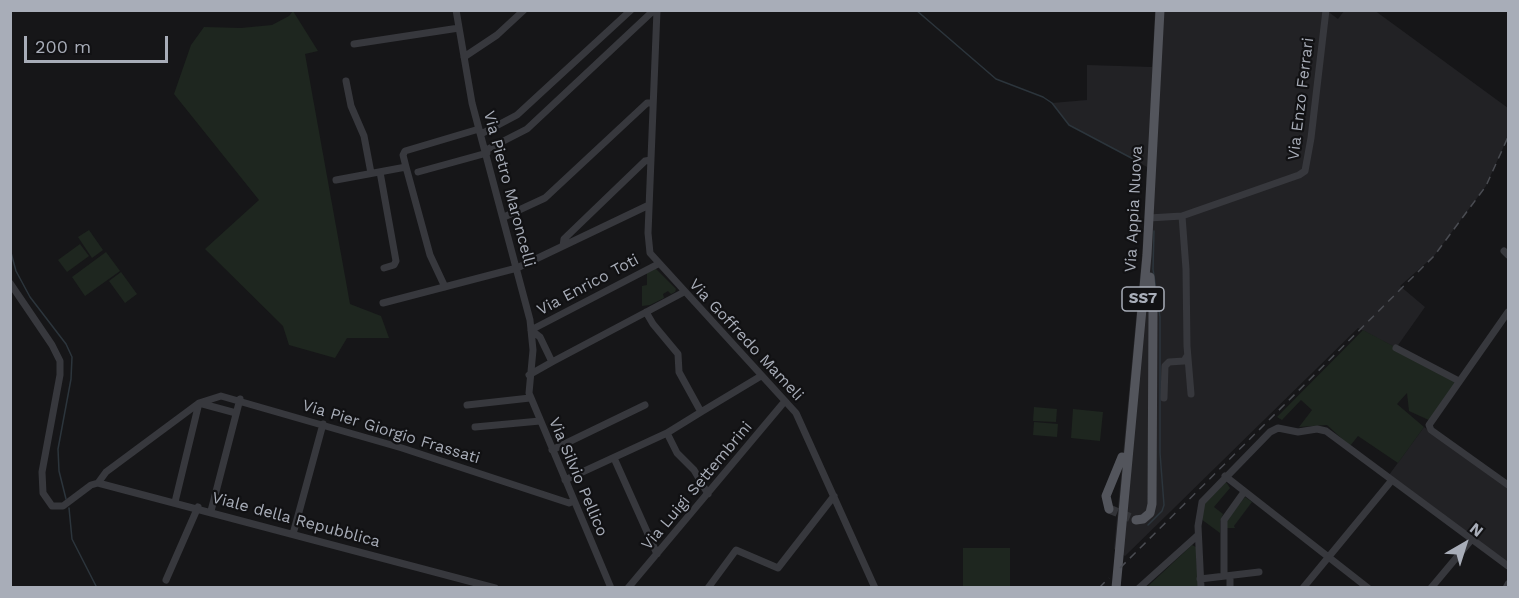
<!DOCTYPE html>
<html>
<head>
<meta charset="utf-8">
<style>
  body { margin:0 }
  #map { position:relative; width:1519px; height:598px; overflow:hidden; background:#161618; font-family:"Work Sans",sans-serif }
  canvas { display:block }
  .frame { position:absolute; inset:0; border:12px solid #a8adb8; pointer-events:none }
  .north { position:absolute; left:1435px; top:514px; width:60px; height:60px; -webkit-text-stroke:4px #111113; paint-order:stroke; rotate:39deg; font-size:16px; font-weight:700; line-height:24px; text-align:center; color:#a8adb8 }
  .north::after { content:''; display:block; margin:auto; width:21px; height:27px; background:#a8adb8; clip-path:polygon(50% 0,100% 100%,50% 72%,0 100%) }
  .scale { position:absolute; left:24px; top:36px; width:144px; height:27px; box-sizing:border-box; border:3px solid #a8adb8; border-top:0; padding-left:8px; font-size:18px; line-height:21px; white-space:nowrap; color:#a8adb8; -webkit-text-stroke:4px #111113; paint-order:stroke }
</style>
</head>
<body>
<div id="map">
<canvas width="1519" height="598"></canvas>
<div class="frame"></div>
<div class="north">N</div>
<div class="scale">200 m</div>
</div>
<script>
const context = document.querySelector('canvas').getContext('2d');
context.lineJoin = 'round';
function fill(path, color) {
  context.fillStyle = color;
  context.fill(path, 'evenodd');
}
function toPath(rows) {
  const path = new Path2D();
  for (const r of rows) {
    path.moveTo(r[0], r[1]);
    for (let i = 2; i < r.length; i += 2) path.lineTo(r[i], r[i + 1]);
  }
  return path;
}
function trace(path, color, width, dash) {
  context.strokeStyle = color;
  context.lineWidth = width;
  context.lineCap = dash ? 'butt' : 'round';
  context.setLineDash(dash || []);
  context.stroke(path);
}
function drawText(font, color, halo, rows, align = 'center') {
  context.font = font + ' "Work Sans",sans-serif';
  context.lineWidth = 4.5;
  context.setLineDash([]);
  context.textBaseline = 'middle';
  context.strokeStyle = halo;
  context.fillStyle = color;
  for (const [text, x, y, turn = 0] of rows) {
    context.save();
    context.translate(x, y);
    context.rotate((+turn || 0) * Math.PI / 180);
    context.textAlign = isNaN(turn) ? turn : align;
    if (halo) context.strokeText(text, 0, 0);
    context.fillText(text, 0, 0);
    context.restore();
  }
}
fill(toPath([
  [1326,10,1338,19,1344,11,1374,10,1508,108,1508,137,1486,186,1434,256,1400,286,1425,307,1396,348,1358,328,1125,556,1114,549,1142,255,1147,167,1069,125,1052,103,1087,100,1087,65,1152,67,1155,11],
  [1424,427,1508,486,1508,563,1389,475]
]), '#222225');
fill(toPath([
  [293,11,318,51,305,54,350,304,381,316,389,338,347,338,335,358,289,345,283,326,205,249,259,200,174,94,191,45,204,27,241,28,272,25,289,16],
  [89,230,103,250,92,258,78,237],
  [80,244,89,256,67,272,58,260],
  [106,252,120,271,85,296,72,277],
  [655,268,676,289,675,292,671,294,668,291,663,294,664,298,650,305,642,306,642,286,647,285,647,273],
  [121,272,137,294,125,303,109,281],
  [1363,330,1459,381,1431,421,1409,411,1407,393,1397,404,1424,427,1398,463,1358,436,1350,446,1327,425,1299,427,1312,410,1301,400,1282,420,1277,417],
  [1034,407,1057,409,1056,422,1033,421],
  [1073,409,1103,412,1100,441,1071,438],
  [1034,422,1058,424,1057,437,1033,435],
  [1226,482,1230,488,1214,507,1223,514,1220,522,1220,533,1201,519,1205,501],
  [1245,497,1252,502,1234,526,1235,528,1226,528,1226,521],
  [1192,545,1196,547,1198,587,1146,588],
  [963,548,1010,548,1010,587,963,587]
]), '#1e261f');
trace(toPath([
  [916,10,996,79,1043,97,1052,103,1069,125,1137,161],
  [10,249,16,271,30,297,66,344,72,357,71,379,58,449,59,471,66,499],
  [69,508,72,539,97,588],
  [1148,525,1162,511,1164,505,1160,453,1160,317,1153,269,1154,231]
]), '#2c353c', 1.5);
trace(toPath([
  [1109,509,1136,520]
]), '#333438', 9, [9, 4.5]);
trace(toPath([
  [456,10,472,103,530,320,533,350,529,393,611,588],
  [657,10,648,233,650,253,796,413,875,588],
  [354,44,459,28],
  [464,57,497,35,524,10],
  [346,81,351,106,364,136,371,173],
  [481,134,517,115,631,10],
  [486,150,527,129,653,11,657,11],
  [406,167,403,155,405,151,479,129],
  [380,172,396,261,394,265,384,268],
  [418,172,487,153],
  [336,180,406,167,430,255,445,287],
  [1182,216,1186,269,1187,346,1191,394],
  [504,217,545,198,647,103,653,103],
  [1149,218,1182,216,1299,175,1305,171,1311,138,1326,10],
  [563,246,564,239,645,161,651,160],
  [1504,251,1508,255],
  [10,283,52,345,60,361,60,375,42,472,43,493,52,506,63,506,91,485,98,483,495,588],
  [383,303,517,268,649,205],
  [646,312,653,324,678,354,679,372,701,412,761,376],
  [1508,312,1429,425,1431,430,1508,485],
  [1396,348,1459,381],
  [552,362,684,292],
  [529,375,552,362,540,337,531,330,658,264],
  [1164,398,1165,366,1169,362,1184,361,1187,356],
  [467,405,530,398],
  [475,427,540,421],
  [667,433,677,453,694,470,708,494],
  [552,450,645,405],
  [614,458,657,554],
  [1225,476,1368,588],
  [565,480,667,433,701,412],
  [98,483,106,472,199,403,221,396,402,448,569,503,574,501],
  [175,502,199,403,236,413],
  [211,511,240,399],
  [293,534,323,424],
  [1224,576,1224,520,1244,492],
  [1230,576,1230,588],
  [1200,579,1259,572],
  [166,580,198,507],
  [628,588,785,401],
  [708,588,736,550,778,568,834,496],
  [1139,588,1198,535],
  [1201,588,1198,526,1202,502,1270,432,1278,428,1298,432,1317,429,1326,431,1508,566],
  [1303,588,1392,480],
  [1431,588,1472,539],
  [1506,588,1508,584]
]), '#37383d', 7);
trace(toPath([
  [1109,509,1106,496,1122,457],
  [1136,520,1143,519,1150,513,1152,504,1153,312,1150,277],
  [1116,588,1147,255,1160,10]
]), '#53555c', 9);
trace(toPath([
  [1120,568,1434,256,1486,186,1508,137],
  [1099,588,1109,578]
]), '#4a4c52', 1.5, [8, 6]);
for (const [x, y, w] of [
  [1143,299,42]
]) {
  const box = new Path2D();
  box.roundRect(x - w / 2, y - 12, w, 24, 4.5);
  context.fillStyle = '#111113';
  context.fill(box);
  trace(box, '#a8adb8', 1.5);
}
drawText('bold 15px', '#a8adb8', null, [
  ["SS7",1143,299]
]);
drawText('16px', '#a8adb8', '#111113', [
  ["Via Enzo Ferrari",1301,99,-83],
  ["Via Pietro Maroncelli",509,189,75],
  ["Via Appia Nuova",1134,209,-87],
  ["Via Enrico Toti",588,285,-28],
  ["Via Goffredo Mameli",746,340,47],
  ["Via Pier Giorgio Frassati",391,432,17],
  ["Via Silvio Pellico",578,477,67],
  ["Via Luigi Settembrini",697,486,-50],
  ["Viale della Repubblica",296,520,15]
]);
</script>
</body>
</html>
